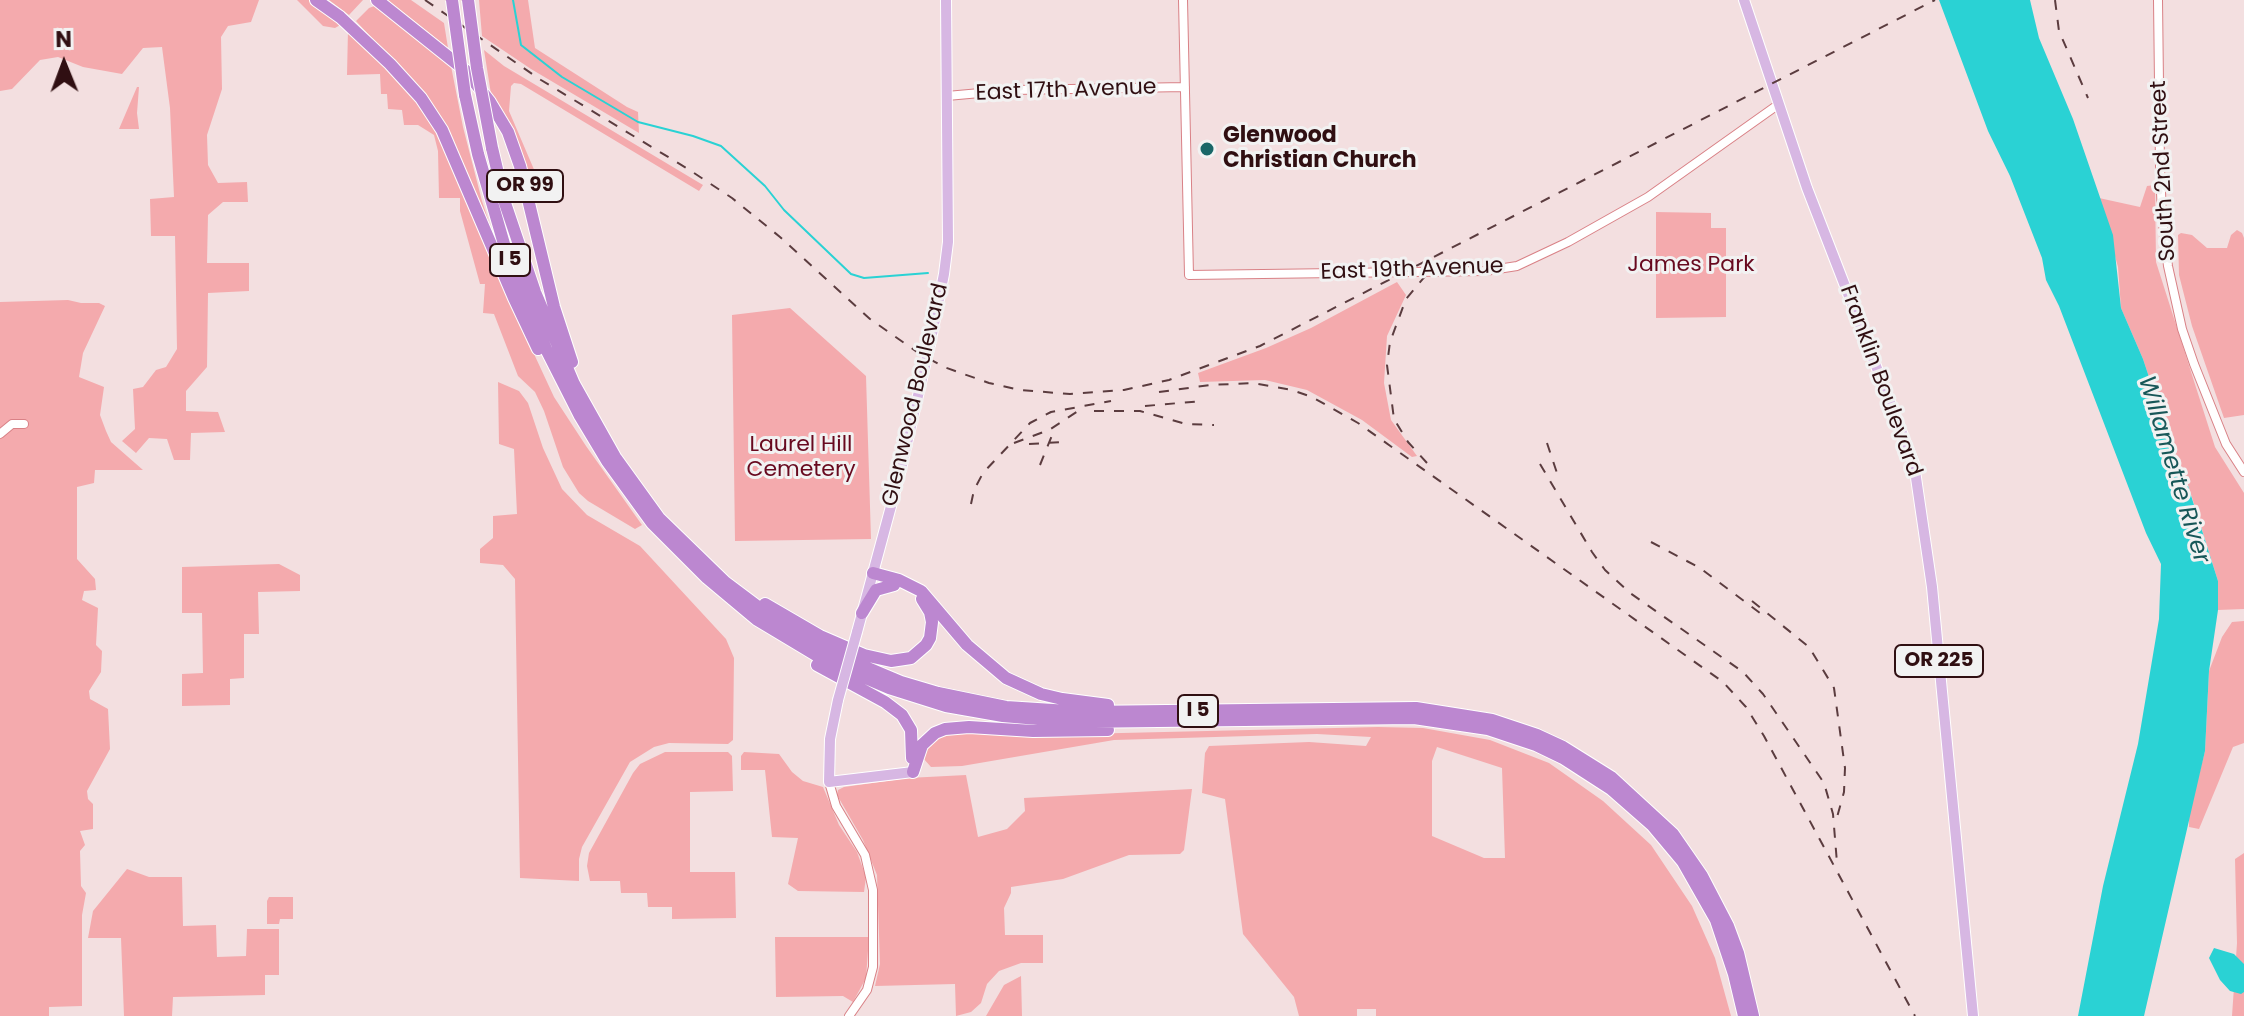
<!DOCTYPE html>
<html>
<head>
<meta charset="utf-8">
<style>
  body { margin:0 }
  #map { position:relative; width:2244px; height:1016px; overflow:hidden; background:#f3dfe0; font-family:Poppins,sans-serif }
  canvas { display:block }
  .north { position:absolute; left:24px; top:24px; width:80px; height:80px; -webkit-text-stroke:6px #f2f2f2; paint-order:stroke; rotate:359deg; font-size:22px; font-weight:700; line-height:32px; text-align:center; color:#300f12 }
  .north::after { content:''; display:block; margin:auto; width:28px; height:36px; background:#300f12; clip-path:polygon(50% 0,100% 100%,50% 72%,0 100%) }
</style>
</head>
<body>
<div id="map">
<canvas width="2244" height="1016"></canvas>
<div class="north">N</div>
</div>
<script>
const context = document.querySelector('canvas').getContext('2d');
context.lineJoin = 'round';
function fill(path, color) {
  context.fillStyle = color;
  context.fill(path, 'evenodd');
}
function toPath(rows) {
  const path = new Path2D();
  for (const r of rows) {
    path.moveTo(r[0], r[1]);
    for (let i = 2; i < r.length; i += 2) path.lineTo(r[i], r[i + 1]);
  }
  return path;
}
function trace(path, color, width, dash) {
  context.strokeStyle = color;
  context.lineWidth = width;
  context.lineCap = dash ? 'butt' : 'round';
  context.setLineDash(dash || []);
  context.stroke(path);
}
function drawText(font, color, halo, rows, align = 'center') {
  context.font = font + ' Poppins,sans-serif';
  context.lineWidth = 6;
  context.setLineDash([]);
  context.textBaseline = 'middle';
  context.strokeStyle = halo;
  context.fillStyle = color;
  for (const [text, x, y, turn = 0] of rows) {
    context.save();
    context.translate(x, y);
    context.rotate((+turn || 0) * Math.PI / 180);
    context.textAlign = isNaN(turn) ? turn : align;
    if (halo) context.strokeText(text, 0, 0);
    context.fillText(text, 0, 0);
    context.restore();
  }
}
fill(toPath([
  [0,0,259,0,251,22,228,26,221,37,222,89,207,135,208,165,218,183,247,182,248,202,223,202,208,215,207,263,249,263,249,291,208,293,207,367,186,391,186,411,218,412,225,432,191,433,190,460,174,460,167,439,149,438,136,453,122,441,135,429,133,389,143,387,156,370,166,367,177,349,175,236,151,236,150,199,174,197,170,108,162,47,143,48,122,74,83,67,58,57,40,60,12,89,0,91],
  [297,0,310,0,342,24,335,28,323,26],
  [329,0,363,0,349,15],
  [387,0,411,0,444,23,448,48],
  [479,0,528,0,535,48,627,107,638,112,639,133,531,69,482,36],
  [377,5,450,61,463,127,482,201,501,258,427,98,356,21,369,8],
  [348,30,384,63,422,109,437,131,466,194,495,270,554,397,586,446,642,525,635,529,588,501,579,493,563,467,544,411,535,392,518,376,494,314,483,313,485,284,480,284,460,211,460,198,439,198,438,151,434,135,418,125,404,125,402,110,388,109,387,94,381,94,380,74,347,75],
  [484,50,504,66,703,185,699,191,521,84,514,83,511,86,509,111,547,200,535,203,510,126,491,94],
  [137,87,139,87,137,113,139,129,119,129],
  [2155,185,2156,262,2215,447,2244,493,2244,609,2218,610,2218,581,2190,491,2188,485,2181,487,2179,483,2177,461,2143,359,2121,308,2118,267,2099,198,2140,207,2147,186],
  [1656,212,1711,213,1711,228,1726,228,1726,317,1656,318],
  [2237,230,2242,233,2244,238,2244,415,2224,418,2192,326,2179,275,2178,235,2181,233,2192,235,2207,248,2227,248,2231,235],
  [1397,282,1406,295,1387,336,1384,383,1391,420,1417,456,1412,457,1362,420,1307,390,1265,380,1200,382,1198,373,1266,348,1311,328],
  [68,300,81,303,99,303,105,306,83,353,79,377,104,387,100,415,106,431,111,442,143,470,95,470,94,483,77,487,77,559,95,579,96,590,84,591,82,600,98,608,96,645,102,651,101,672,89,691,90,699,108,709,110,749,87,791,88,799,93,804,93,829,80,831,85,845,80,851,81,886,86,893,82,915,82,1006,49,1007,49,1016,0,1016,0,302],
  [790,308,866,376,871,539,735,541,732,315],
  [498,382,519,391,528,403,543,448,562,489,587,515,640,546,726,639,734,658,733,740,728,744,669,743,654,747,630,762,582,847,579,859,579,881,520,878,515,579,503,565,480,563,480,549,493,538,493,516,517,514,514,449,499,444],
  [279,564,300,575,300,591,258,592,259,634,244,634,244,678,230,679,230,705,182,706,182,674,203,673,202,613,182,613,182,567],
  [2244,621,2244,743,2233,747,2199,829,2189,827,2189,814,2205,751,2209,671,2222,637,2232,622],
  [1378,727,1423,728,1490,740,1549,763,1603,801,1651,845,1692,906,1715,958,1731,1016,1376,1016,1376,1009,1357,1009,1357,1016,1299,1016,1294,997,1243,934,1225,799,1202,793,1205,753,1209,746,1309,742,1366,746,1371,737,1317,734,1114,740,962,766,931,767,923,758,923,752,934,738,955,731,1079,734],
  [1437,747,1502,768,1505,858,1484,858,1432,836,1432,761],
  [665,752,728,752,732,756,733,791,690,792,690,872,735,872,736,918,672,919,672,907,648,907,647,893,621,893,620,881,590,881,587,866,589,853,633,773,640,764],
  [744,752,779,754,792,772,803,781,823,787,839,825,857,852,866,877,864,892,798,891,788,884,798,838,772,837,765,770,741,770,741,756],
  [966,775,978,837,1007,829,1025,811,1024,798,1192,789,1184,850,1180,854,1129,855,1063,879,1011,887,1011,893,1004,908,1005,935,1043,935,1043,963,1021,963,999,971,987,984,981,1003,971,1012,956,1016,955,984,875,986,880,964,877,875,863,840,837,795,838,790,844,787,908,778],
  [2244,853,2244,1016,2232,1016,2237,943,2235,859],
  [127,869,149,877,182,877,183,926,216,925,217,957,246,956,247,929,279,929,279,975,265,975,265,995,173,997,172,1016,124,1016,121,938,88,938,93,911],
  [269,897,293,897,293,919,280,919,279,924,267,924,267,901],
  [775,937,869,937,866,978,853,1002,843,996,776,997],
  [1021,976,1022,1016,986,1016,1004,985]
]), '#f4aaad');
fill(toPath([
  [1939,0,2030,0,2039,38,2073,119,2113,235,2121,308,2143,359,2177,461,2179,483,2181,487,2183,483,2188,486,2218,581,2218,610,2209,671,2205,751,2144,1016,2078,1016,2103,886,2138,744,2159,619,2161,564,2146,533,2059,306,2046,280,2042,258,2010,176,1988,131],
  [2214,948,2234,954,2244,964,2244,992,2241,994,2230,991,2220,980,2209,958]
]), '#2ad2d4');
trace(toPath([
  [513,0,521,45,562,77,638,122,693,136,721,146,765,186,784,210,851,274,864,278,928,273]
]), '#2ad2d4', 2);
const minor = toPath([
  [1183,0,1189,275,1485,271,1517,266,1568,242,1648,197,1779,104],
  [2158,0,2160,167,2162,216,2168,266,2182,329,2194,364,2226,444,2244,472],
  [947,96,1013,90,1185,87],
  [0,434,12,424,24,424],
  [829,782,836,806,865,855,873,890,873,967,867,990,849,1016]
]);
const major = toPath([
  [1744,0,1807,188,1914,464,1932,587,1973,1016],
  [930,344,944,274,948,242,946,0],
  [857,632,900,473,923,374],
  [838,700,830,739,829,782,913,772]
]);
const highway = toPath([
  [316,0,340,17,390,64,421,98,442,130,514,298,538,349],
  [377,0,466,71,490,102,508,132,520,166,554,307,572,362],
  [465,95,478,154,504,244,546,349,580,416,607,461,652,523,707,578,756,619,826,661,889,688,946,706,1003,716,1073,722,1414,718,1488,729,1536,745,1563,758,1611,789,1652,825,1683,862,1716,920,1734,974,1744,1016],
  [492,148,505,203,535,292,574,384,615,457,659,518,725,582,777,621,844,658,901,682,938,693,1006,707,1084,712,1416,708,1492,720,1537,735,1563,747,1611,777,1673,834,1702,876,1728,926,1738,953,1753,1016],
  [873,573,899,580,921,591,967,645,1006,678,1041,694,1062,699,1108,705],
  [765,604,820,636,864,655,891,661,911,658,926,645,930,638,932,622,930,612,922,599],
  [862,613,876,590,894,585],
  [817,665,885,702,902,715,911,730,912,758],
  [913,772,922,745,935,733,945,729,969,727,1033,731,1108,730]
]);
trace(minor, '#d98186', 10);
trace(major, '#fff', 12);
trace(highway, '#fff', 14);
trace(minor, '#fff', 8);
trace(major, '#d7b7e3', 10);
trace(highway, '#bc87d0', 12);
trace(toPath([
  [425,0,541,80,688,169,732,198,780,237,870,319,917,352,944,367,989,383,1020,390,1070,394,1124,390,1169,380,1260,346,1935,0],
  [2055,0,2059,31,2088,98],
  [1159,392,1210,385,1253,383,1292,390,1312,397,1358,423,1723,682,1746,707,1764,736,1915,1016],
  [1145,406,1202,401],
  [1094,411,1140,411,1186,424,1214,425],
  [1014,443,1049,430,1078,411],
  [1547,443,1559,479],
  [1029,444,1062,442],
  [1427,463,1408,442,1394,419,1387,365,1390,342,1406,299,1437,262],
  [1540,464,1592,552,1605,570,1630,593,1743,672,1763,694,1824,783,1833,814,1837,863],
  [1040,465,1053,433],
  [971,504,974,490,983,473,1030,423,1051,412,1111,401],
  [1651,542,1700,568,1760,613],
  [1752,601,1809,647,1834,688,1845,768,1844,792,1836,821]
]), '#5b3c3f', 2, [10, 10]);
const majorBridge = toPath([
  [923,374,930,344],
  [838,700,857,632]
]);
const highwayBridge = toPath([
  [452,0,465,95],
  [468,0,477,68,492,148]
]);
trace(majorBridge, '#fff', 12, []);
trace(highwayBridge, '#fff', 14, []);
trace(majorBridge, '#d7b7e3', 10);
trace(highwayBridge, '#bc87d0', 12);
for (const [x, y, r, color] of [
  [1207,149,8,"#196768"]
]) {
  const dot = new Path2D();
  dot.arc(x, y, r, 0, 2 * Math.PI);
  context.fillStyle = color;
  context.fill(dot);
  trace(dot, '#f2f2f2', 3);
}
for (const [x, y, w] of [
  [525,186,76],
  [510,260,40],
  [1939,661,88],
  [1198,711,40]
]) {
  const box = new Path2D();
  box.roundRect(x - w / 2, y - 16, w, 32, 6);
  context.fillStyle = '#f2f2f2';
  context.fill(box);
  trace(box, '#300f12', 2);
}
drawText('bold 20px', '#300f12', null, [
  ["OR 99",525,186],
  ["I 5",510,260],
  ["OR 225",1939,661],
  ["I 5",1198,711]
]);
drawText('22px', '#300f12', '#f2f2f2', [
  ["East 17th Avenue",1066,91,-2],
  ["South 2nd Street",2164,171,-93],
  ["East 19th Avenue",1412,270,-2],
  ["Franklin Boulevard",1880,381,70],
  ["Glenwood Boulevard",916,395,-77]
]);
drawText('bold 22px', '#300f12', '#f2f2f2', [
  ["Glenwood",1223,136],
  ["Christian Church",1223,161]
], 'left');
drawText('22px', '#68091f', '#f2f2f2', [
  ["James Park",1691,265],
  ["Laurel Hill",801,445],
  ["Cemetery",801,470]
]);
drawText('italic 24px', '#175758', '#f2f2f2', [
  ["Willamette River",2173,470,73]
]);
</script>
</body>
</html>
